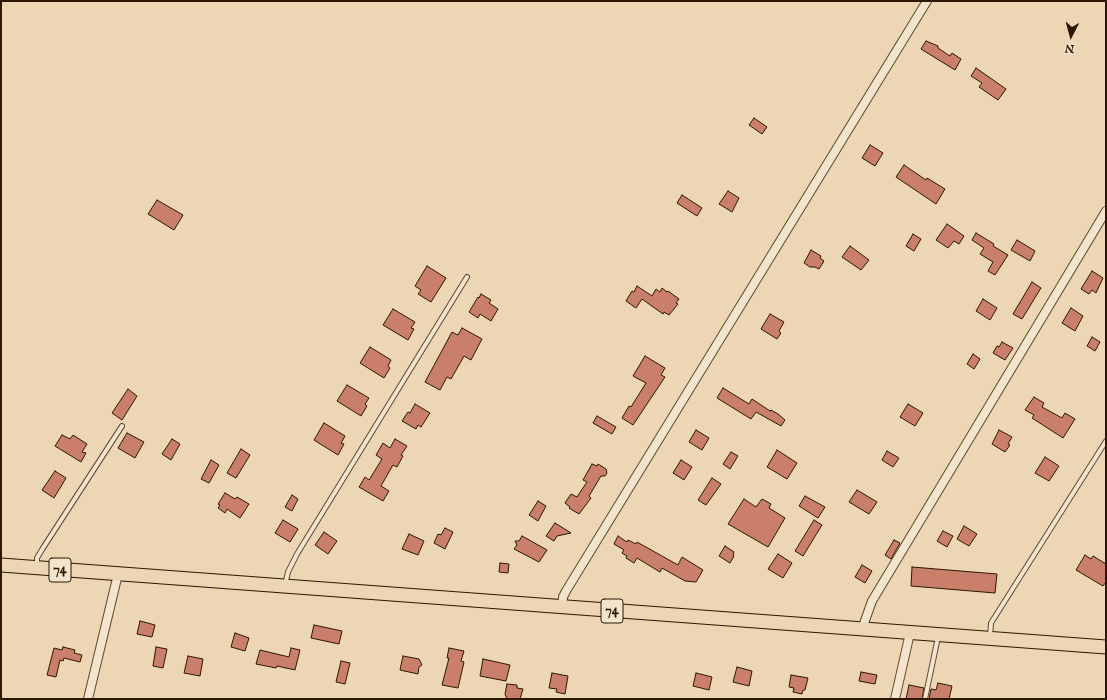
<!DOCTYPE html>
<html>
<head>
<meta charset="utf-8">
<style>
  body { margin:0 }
  #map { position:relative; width:1107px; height:700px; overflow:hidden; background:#ecd6b4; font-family:"IM FELL English",serif }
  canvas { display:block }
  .frame { position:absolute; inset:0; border:2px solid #2d1701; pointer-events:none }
  .north { position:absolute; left:1051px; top:16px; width:40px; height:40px; -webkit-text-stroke:3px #f3e4ce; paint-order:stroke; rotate:186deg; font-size:11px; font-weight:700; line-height:16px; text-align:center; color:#2d1701 }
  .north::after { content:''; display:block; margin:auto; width:14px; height:18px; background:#2d1701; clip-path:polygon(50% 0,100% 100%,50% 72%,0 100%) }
</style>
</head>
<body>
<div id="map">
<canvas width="1107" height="700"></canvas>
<div class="frame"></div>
<div class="north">N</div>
</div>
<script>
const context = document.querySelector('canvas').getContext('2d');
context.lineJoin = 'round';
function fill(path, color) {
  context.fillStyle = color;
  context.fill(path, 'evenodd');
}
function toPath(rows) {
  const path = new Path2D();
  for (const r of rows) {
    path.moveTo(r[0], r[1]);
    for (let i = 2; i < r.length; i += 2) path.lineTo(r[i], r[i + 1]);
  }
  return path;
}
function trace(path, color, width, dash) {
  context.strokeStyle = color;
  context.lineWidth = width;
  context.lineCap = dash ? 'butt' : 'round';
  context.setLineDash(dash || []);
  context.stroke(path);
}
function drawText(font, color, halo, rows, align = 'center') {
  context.font = font + ' "IM FELL English",serif';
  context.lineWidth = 3;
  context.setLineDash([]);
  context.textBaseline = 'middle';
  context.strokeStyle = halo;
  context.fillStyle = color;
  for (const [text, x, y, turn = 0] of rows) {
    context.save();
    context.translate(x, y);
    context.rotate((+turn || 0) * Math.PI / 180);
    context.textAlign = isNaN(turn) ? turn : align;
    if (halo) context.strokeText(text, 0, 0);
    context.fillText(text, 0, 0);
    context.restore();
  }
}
const building = toPath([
  [926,41,938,46,938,48,950,56,952,53,961,59,955,70,921,49,926,41],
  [976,68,1006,89,998,100,979,87,982,83,971,76,976,68],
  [754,118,767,127,762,134,749,125,754,118],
  [870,145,883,153,875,166,862,158,870,145],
  [904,165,926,180,927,178,945,189,936,204,896,177,904,165],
  [728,191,739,198,732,212,719,204,728,191],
  [682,195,702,208,697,216,677,203,682,195],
  [157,200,183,215,174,230,148,214,157,200],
  [947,224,964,236,959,244,954,241,948,248,936,240,947,224],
  [976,233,994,244,993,246,1008,255,995,275,988,271,993,262,980,254,984,248,972,240,976,233],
  [913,234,921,239,914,251,906,246,913,234],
  [1017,240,1035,251,1030,261,1011,250,1017,240],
  [850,246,869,260,861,270,842,257,850,246],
  [811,250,821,256,820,258,824,261,819,269,815,267,810,267,804,263,811,250],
  [427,266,446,278,431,302,418,294,421,290,415,286,427,266],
  [1092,271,1103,278,1096,293,1092,290,1089,294,1081,289,1092,271],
  [1032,282,1041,288,1022,319,1013,314,1032,282],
  [637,286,652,296,656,289,660,292,662,288,667,292,668,291,679,299,676,303,678,304,669,315,664,312,663,314,642,299,636,308,626,301,632,291,634,292,637,286],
  [481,294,491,300,489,303,498,309,491,321,480,314,478,318,469,312,478,297,479,298,481,294],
  [983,299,997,308,990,320,976,311,983,299],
  [1071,308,1083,316,1075,331,1062,323,1071,308],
  [393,309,415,322,411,328,414,329,408,340,383,325,393,309],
  [770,314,784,322,779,331,781,333,777,339,761,329,770,314],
  [462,328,482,339,471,360,464,356,451,379,447,377,440,390,425,382,452,332,458,335,462,328],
  [1092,337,1100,342,1095,351,1087,346,1092,337],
  [1002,342,1013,348,1005,360,993,353,997,346,999,347,1002,342],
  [370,347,391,360,388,366,390,368,384,378,360,363,370,347],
  [973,354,980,359,974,369,967,364,973,354],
  [645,356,665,368,661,375,665,377,633,425,622,418,629,406,631,407,646,383,633,376,645,356],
  [347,385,369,398,365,404,367,406,361,416,337,401,347,385],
  [723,388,749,404,752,399,770,411,771,410,778,414,785,420,781,426,756,412,751,419,717,398,723,388],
  [128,389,137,396,122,420,112,413,128,389],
  [1034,397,1044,403,1042,407,1062,418,1065,413,1075,419,1063,438,1032,418,1034,415,1025,410,1034,397],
  [415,404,430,413,421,427,418,425,416,429,402,421,408,412,410,413,415,404],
  [908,404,923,413,915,426,900,417,908,404],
  [597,416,616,427,612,434,593,423,597,416],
  [324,423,345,436,341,443,344,444,338,455,314,440,324,423],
  [696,430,709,438,702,450,689,442,696,430],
  [999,430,1012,437,1008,444,1010,445,1005,452,992,444,999,430],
  [127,433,144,442,135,458,118,448,127,433],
  [62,435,70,439,73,435,87,444,82,452,86,453,81,462,55,446,62,435],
  [172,439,180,444,171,460,162,454,172,439],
  [395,439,407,446,401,455,403,456,397,467,393,465,381,486,389,491,383,501,359,487,365,477,369,480,382,459,376,455,383,443,390,448,395,439],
  [241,449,250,455,236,478,227,473,241,449],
  [777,450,797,463,787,479,767,467,777,450],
  [887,451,899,458,893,467,882,460,887,451],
  [731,452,738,456,730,469,723,464,731,452],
  [1045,457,1059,466,1049,481,1035,473,1045,457],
  [211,460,219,465,209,483,201,479,211,460],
  [681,460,692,467,684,480,673,473,681,460],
  [592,464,597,466,598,464,606,469,607,473,605,476,601,476,589,496,591,498,579,514,569,508,570,507,565,503,571,494,577,497,587,482,583,480,592,464],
  [55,471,66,478,54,498,42,490,55,471],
  [712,478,721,484,706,505,698,500,712,478],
  [857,490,877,502,869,514,849,502,857,490],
  [225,493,235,499,237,497,249,504,240,518,227,509,225,513,218,508,220,505,218,504,225,493],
  [292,495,298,499,292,511,285,507,292,495],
  [805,496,825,507,818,518,799,506,805,496],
  [744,499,756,507,762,499,771,504,769,508,785,518,768,547,728,524,744,499],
  [538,501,546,506,538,521,529,515,538,501],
  [283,520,298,529,290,542,275,533,283,520],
  [814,520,822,525,803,556,795,551,814,520],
  [555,523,571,533,557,536,554,541,546,536,555,523],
  [964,526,977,534,969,546,957,539,964,526],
  [445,528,453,532,445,549,434,543,438,534,441,535,445,528],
  [943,531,953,536,947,547,937,541,943,531],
  [324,532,337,541,328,554,315,545,324,532],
  [409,534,424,541,418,555,402,549,409,534],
  [522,536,547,550,539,562,514,549,517,545,515,541,519,541,522,536],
  [618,536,627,542,628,540,636,544,637,542,678,565,682,557,703,570,696,582,685,581,662,568,660,572,637,558,634,563,626,558,627,556,622,553,624,550,614,544,618,536],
  [894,540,900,543,891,559,885,555,894,540],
  [725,546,734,552,733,555,734,556,730,563,719,556,725,546],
  [778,554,792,563,783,578,768,569,778,554],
  [1085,555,1091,559,1093,556,1106,564,1106,582,1103,586,1076,570,1085,555],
  [500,563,509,564,508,573,499,572,500,563],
  [862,565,872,571,865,583,855,577,862,565],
  [912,567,997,574,995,593,911,586,912,567],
  [140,621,155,625,152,637,137,634,140,621],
  [314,625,342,631,339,644,311,638,314,625],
  [235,633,249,638,245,651,231,647,235,633],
  [63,647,75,650,74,653,82,655,80,662,64,658,63,661,60,660,56,677,47,675,54,648,62,650,63,647],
  [156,647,167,649,163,668,153,666,156,647],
  [291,648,300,650,295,670,277,666,276,668,256,664,260,650,289,657,291,648],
  [449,648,464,651,461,661,464,662,458,688,442,685,449,658,447,658,449,648],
  [188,656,203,659,200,676,184,673,188,656],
  [403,656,419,659,422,665,419,667,418,674,400,670,403,656],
  [483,659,510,665,506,681,480,676,483,659],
  [341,661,350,663,345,684,336,682,341,661],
  [737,667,752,671,749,686,733,682,737,667],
  [861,672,877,675,875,684,859,681,861,672],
  [552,673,568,676,565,694,556,692,557,689,549,688,552,673],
  [696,673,712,677,709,690,693,686,696,673],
  [791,675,808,678,805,690,803,690,802,694,793,692,794,688,789,687,791,675],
  [938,683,952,686,949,699,929,699,931,689,936,690,938,683],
  [507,684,517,685,517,688,523,689,520,699,507,699,505,694,507,684],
  [909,685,924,688,922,699,906,699,909,685]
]);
fill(building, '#c97f69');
trace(building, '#2d1701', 1);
const lane = toPath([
  [37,566,37,558,43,548,122,426],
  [285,585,288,572,297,554,467,277],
  [990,637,991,623,1106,441],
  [925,699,938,637]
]);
const street = toPath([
  [562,608,563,597,566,591,927,1],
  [862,629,872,601,1106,211],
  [88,699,118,574],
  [895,699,910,633]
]);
const primary = toPath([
  [1,565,1106,647]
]);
trace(lane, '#5d472e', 6);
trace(street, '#5d472e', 10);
trace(primary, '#2d1701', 15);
trace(lane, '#f3e4ce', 4);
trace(street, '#f3e4ce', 8);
trace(primary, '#ecd6b4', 13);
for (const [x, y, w] of [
  [60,570,22],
  [612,611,22]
]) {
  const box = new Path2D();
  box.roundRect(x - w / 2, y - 12, w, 24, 3);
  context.fillStyle = '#f3e4ce';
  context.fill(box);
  trace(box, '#2d1701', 1);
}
drawText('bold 14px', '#2d1701', null, [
  ["74",60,570],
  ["74",612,611]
]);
</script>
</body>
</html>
